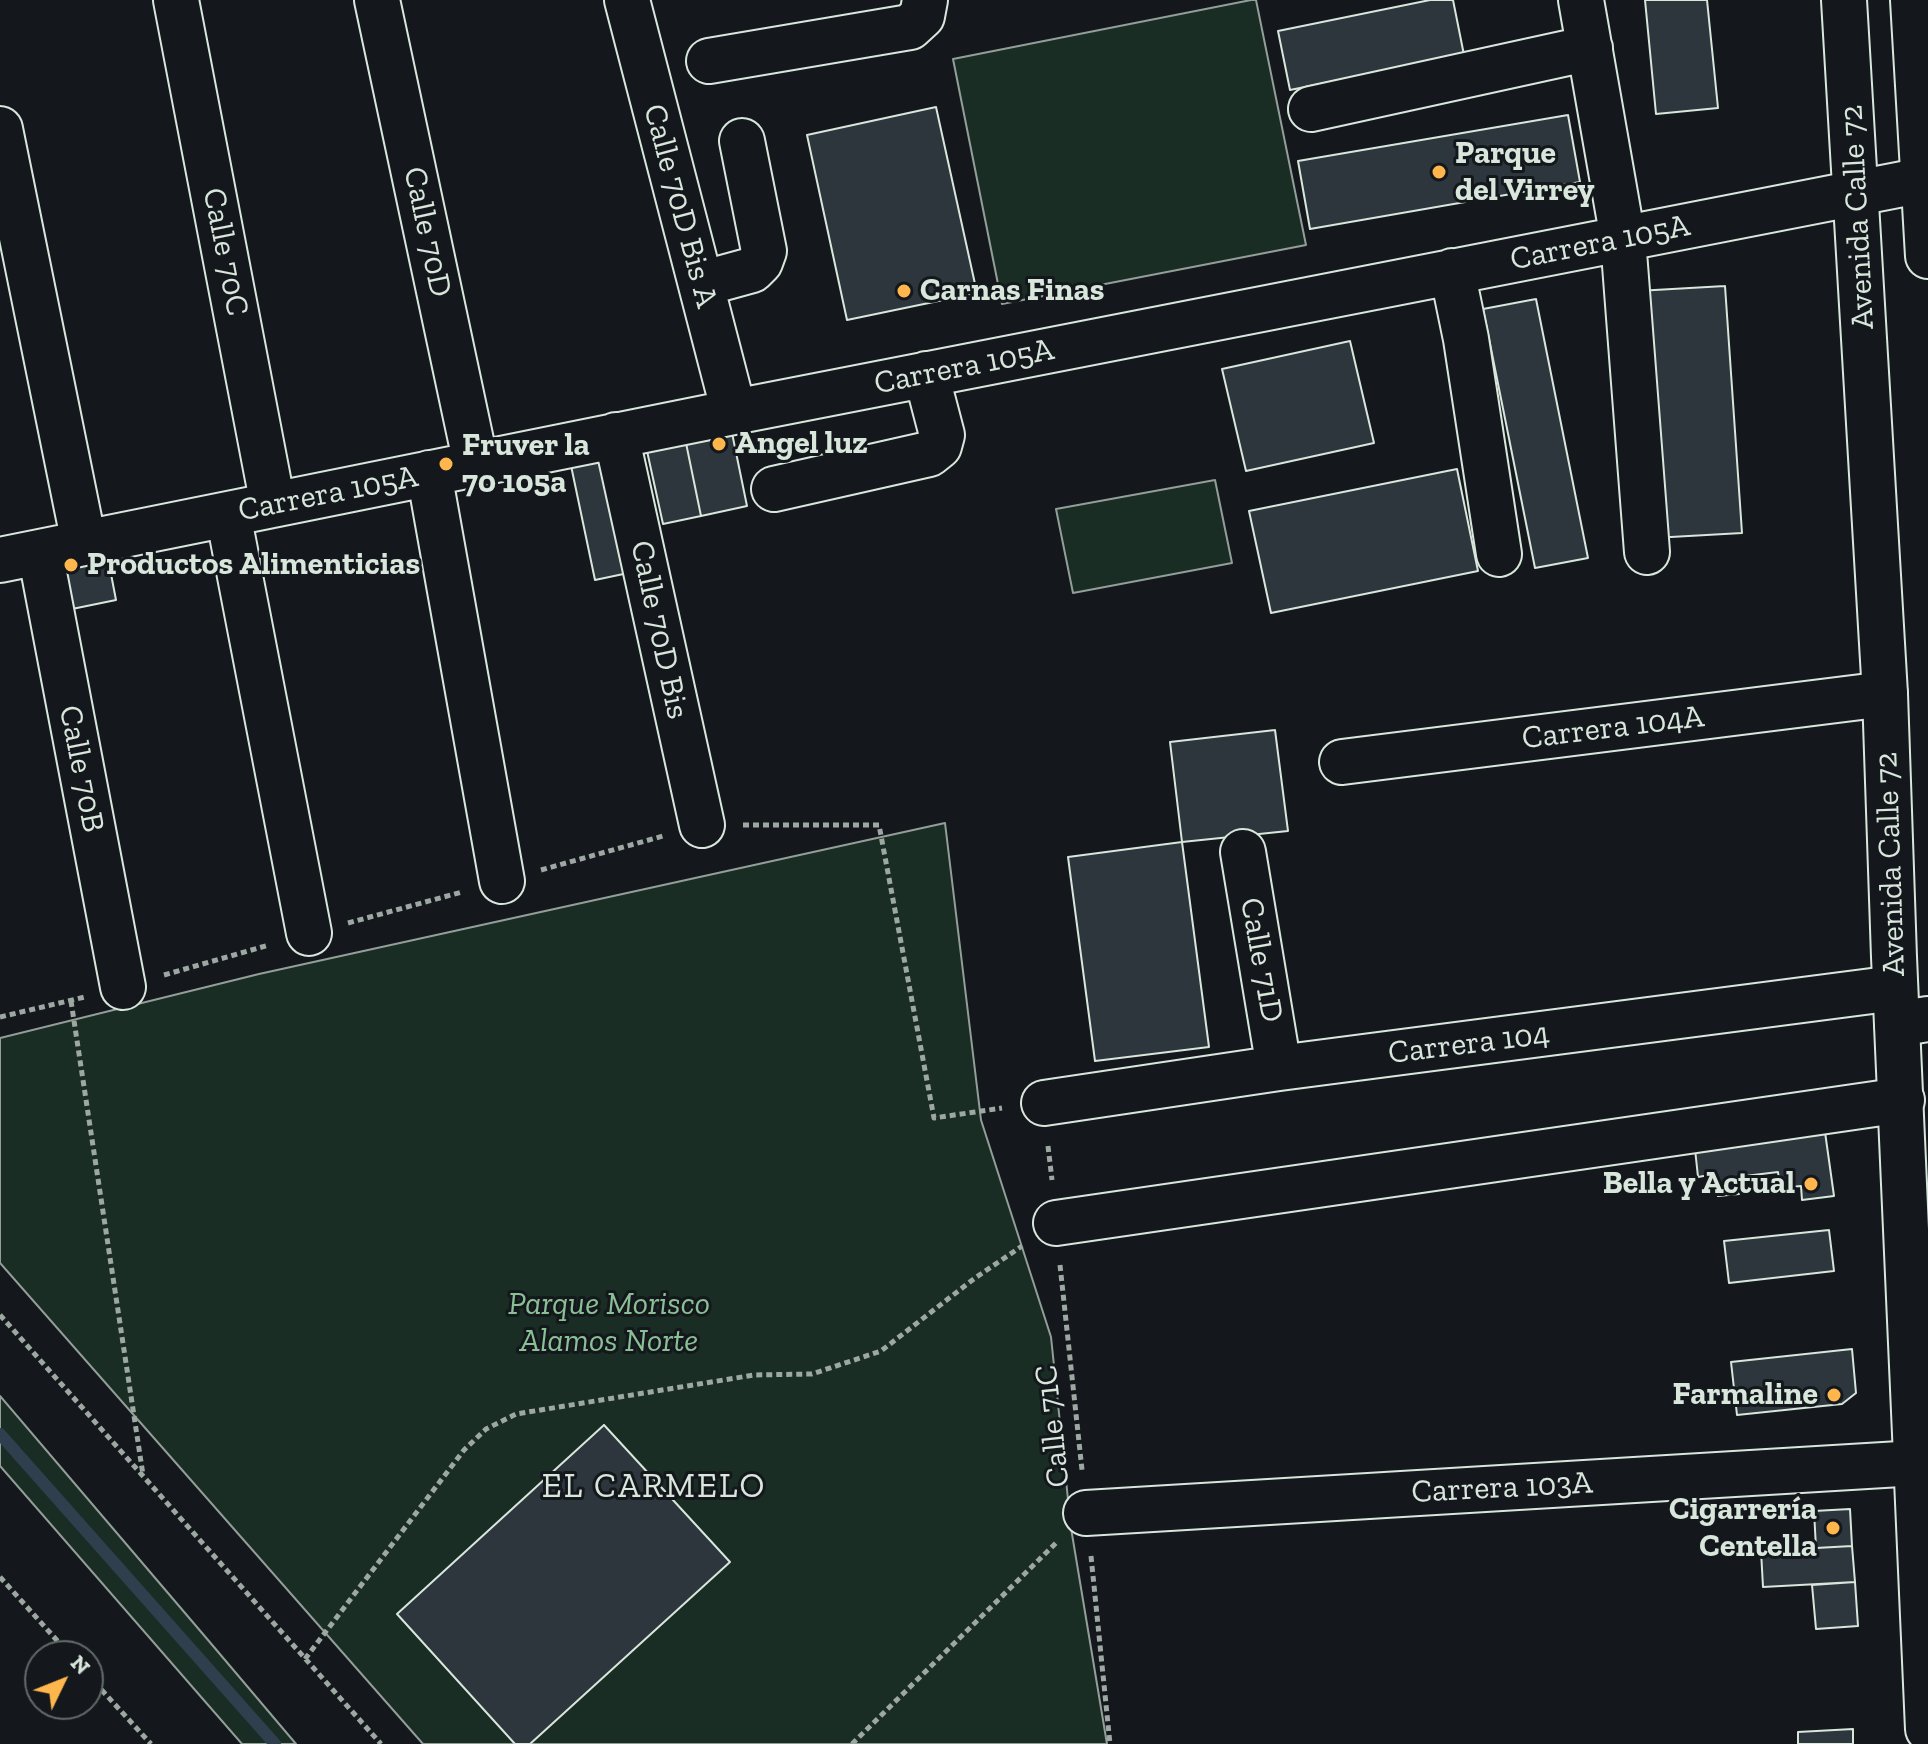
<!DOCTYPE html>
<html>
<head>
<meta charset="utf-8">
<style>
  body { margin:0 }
  #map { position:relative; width:1928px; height:1744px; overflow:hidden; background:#14181c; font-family:"Zilla Slab",serif }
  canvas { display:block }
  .north { position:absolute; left:24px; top:1640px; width:80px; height:80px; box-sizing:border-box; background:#14181c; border:2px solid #626a69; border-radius:50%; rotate:47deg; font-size:22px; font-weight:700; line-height:32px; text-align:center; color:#d8e6dc }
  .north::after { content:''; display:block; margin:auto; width:28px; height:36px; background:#ffb74d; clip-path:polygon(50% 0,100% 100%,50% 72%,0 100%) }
</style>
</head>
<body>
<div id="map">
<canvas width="1928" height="1744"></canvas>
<div class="north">N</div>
</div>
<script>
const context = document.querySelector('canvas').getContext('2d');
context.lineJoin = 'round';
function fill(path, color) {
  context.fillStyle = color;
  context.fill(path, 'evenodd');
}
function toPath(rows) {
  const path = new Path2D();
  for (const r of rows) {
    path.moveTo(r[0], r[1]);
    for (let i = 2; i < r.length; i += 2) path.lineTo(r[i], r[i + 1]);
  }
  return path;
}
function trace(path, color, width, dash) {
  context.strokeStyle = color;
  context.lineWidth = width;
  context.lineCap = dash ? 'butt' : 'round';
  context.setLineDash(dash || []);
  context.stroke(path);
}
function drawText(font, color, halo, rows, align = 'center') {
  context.font = font + ' "Zilla Slab",serif';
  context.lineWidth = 6;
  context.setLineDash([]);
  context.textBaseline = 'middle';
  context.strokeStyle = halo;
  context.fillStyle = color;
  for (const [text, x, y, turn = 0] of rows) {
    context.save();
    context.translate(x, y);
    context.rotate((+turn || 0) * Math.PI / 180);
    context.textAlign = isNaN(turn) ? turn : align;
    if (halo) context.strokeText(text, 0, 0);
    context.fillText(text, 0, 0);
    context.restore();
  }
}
const green = toPath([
  [1251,0,1256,0,1306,245,1002,304,953,59,1251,0],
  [1215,480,1232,563,1073,593,1056,509,1215,480],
  [945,823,981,1120,1051,1337,1071,1528,1107,1744,423,1744,0,1263,0,1038,259,974,945,823],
  [0,1396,208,1640,296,1744,242,1744,0,1466,0,1396]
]);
fill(green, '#1a2d24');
trace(green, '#939e99', 2);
trace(toPath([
  [0,1434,275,1744]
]), '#2f3f4d', 12);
const building = toPath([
  [1430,0,1453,0,1464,55,1290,90,1278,31,1430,0],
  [1645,0,1707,0,1718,108,1656,114,1645,0],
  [936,107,977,293,847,320,807,135,936,107],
  [1568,115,1580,182,1310,229,1298,161,1568,115],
  [1725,286,1742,533,1653,538,1637,291,1725,286],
  [1536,299,1588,558,1535,568,1483,309,1536,299],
  [1350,341,1374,443,1246,471,1222,369,1350,341],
  [732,433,747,506,701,516,686,443,732,433],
  [686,443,701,516,663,524,647,451,686,443],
  [607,448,633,572,595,580,569,456,607,448],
  [1457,469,1478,571,1271,613,1249,511,1457,469],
  [106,548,116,600,72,609,62,557,106,548],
  [1275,730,1288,831,1182,842,1170,742,1275,730],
  [1182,842,1209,1047,1095,1061,1068,857,1182,842],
  [1825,1132,1834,1196,1802,1200,1801,1186,1780,1188,1778,1172,1737,1177,1739,1194,1718,1196,1715,1174,1698,1177,1695,1149,1825,1132],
  [1829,1230,1834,1271,1729,1283,1724,1241,1829,1230],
  [1852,1349,1856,1393,1842,1404,1737,1415,1731,1362,1852,1349],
  [604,1425,730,1562,530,1744,515,1744,397,1614,604,1425],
  [1850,1509,1852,1546,1816,1548,1814,1511,1850,1509],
  [1852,1546,1855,1582,1763,1587,1761,1551,1852,1546],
  [1855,1582,1858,1626,1816,1629,1812,1585,1855,1582],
  [1853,1729,1853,1744,1798,1744,1798,1732,1853,1729]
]);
fill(building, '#2c363c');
trace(building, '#d8e6dc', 2);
const minor = toPath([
  [176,0,273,505],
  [377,0,476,464],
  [627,0,734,412],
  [1581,0,1623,239,1647,552],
  [709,61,910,27,922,16,925,0],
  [1311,109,1590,48],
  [0,129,84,543],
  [1452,271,1466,339,1499,554],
  [701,284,752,270,760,262,764,251,742,141],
  [616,435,702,825],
  [429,473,502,881],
  [774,489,929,454,939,446,942,435,926,374],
  [228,514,309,933],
  [40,552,123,987],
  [0,560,734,412,1928,179],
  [1342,762,1885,694],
  [1243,852,1279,1068],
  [1897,1024,1928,1019],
  [1044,1103,1279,1068,1895,988],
  [1056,1223,1902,1100],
  [1086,1513,1917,1463]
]);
const major = toPath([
  [1844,0,1885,694,1894,957,1928,1729],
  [1913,0,1928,256]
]);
trace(minor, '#d8e6dc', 48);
trace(major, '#d8e6dc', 48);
trace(toPath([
  [743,825,879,825,934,1118,1002,1108],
  [541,870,663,836],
  [348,923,462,892],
  [164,975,269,945],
  [71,1001,143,1475],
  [0,1017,85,997],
  [1048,1146,1052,1180],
  [1060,1265,1082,1470],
  [0,1315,381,1744],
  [1091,1556,1110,1744],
  [0,1577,71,1656],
  [305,1659,464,1450,486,1429,516,1414,754,1375,812,1374,881,1351,975,1278,1022,1246],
  [88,1675,151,1744],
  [852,1744,1057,1542]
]), '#9da8a2', 5, [6, 4]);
trace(minor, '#14181c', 44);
trace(major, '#14181c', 44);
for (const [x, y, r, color] of [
  [1439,172,8,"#ffb74d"],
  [904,291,8,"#ffb74d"],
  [719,444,8,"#ffb74d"],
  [446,464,8,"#ffb74d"],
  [71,565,8,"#ffb74d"],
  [1811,1184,8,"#ffb74d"],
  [1834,1395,8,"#ffb74d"],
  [1833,1528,8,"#ffb74d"]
]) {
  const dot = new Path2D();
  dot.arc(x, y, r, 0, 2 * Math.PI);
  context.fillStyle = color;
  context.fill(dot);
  trace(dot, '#14181c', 3);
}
drawText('bold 32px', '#d8e6dc', '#14181c', [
  ["Parque",1455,154],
  ["del Virrey",1455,191],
  ["Carnas Finas",920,291],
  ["Angel luz",735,444],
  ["Fruver la",462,446],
  ["70 105a",462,483],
  ["Productos Alimenticias",87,565],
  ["Bella y Actual",1795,1184,"right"],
  ["Farmaline",1818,1395,"right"],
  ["Cigarrería",1817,1510,"right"],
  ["Centella",1817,1547,"right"]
], 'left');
drawText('32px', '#d8e6dc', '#14181c', [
  ["Calle 70D Bis A",680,206,75],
  ["Avenida Calle 72",1858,217,-93],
  ["Calle 70D",427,232,78],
  ["Carrera 105A",1600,243,-11],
  ["Calle 70C",225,252,79],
  ["Carrera 105A",964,367,-11],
  ["Carrera 105A",328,494,-11],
  ["Calle 70D Bis",659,630,78],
  ["Carrera 104A",1613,728,-7],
  ["Calle 70B",81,769,79],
  ["Avenida Calle 72",1891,864,-92],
  ["Calle 71D",1261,960,80],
  ["Carrera 104",1469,1044,-7],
  ["Calle 71C",1053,1426,-96],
  ["Carrera 103A",1502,1488,-3]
]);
drawText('italic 32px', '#8ac095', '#14181c', [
  ["Parque Morisco",609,1305],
  ["Alamos Norte",609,1342]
]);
context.letterSpacing = '2px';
drawText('34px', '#d8e6dc', '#14181c', [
  ["EL CARMELO",654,1487]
]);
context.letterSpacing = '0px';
</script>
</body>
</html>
